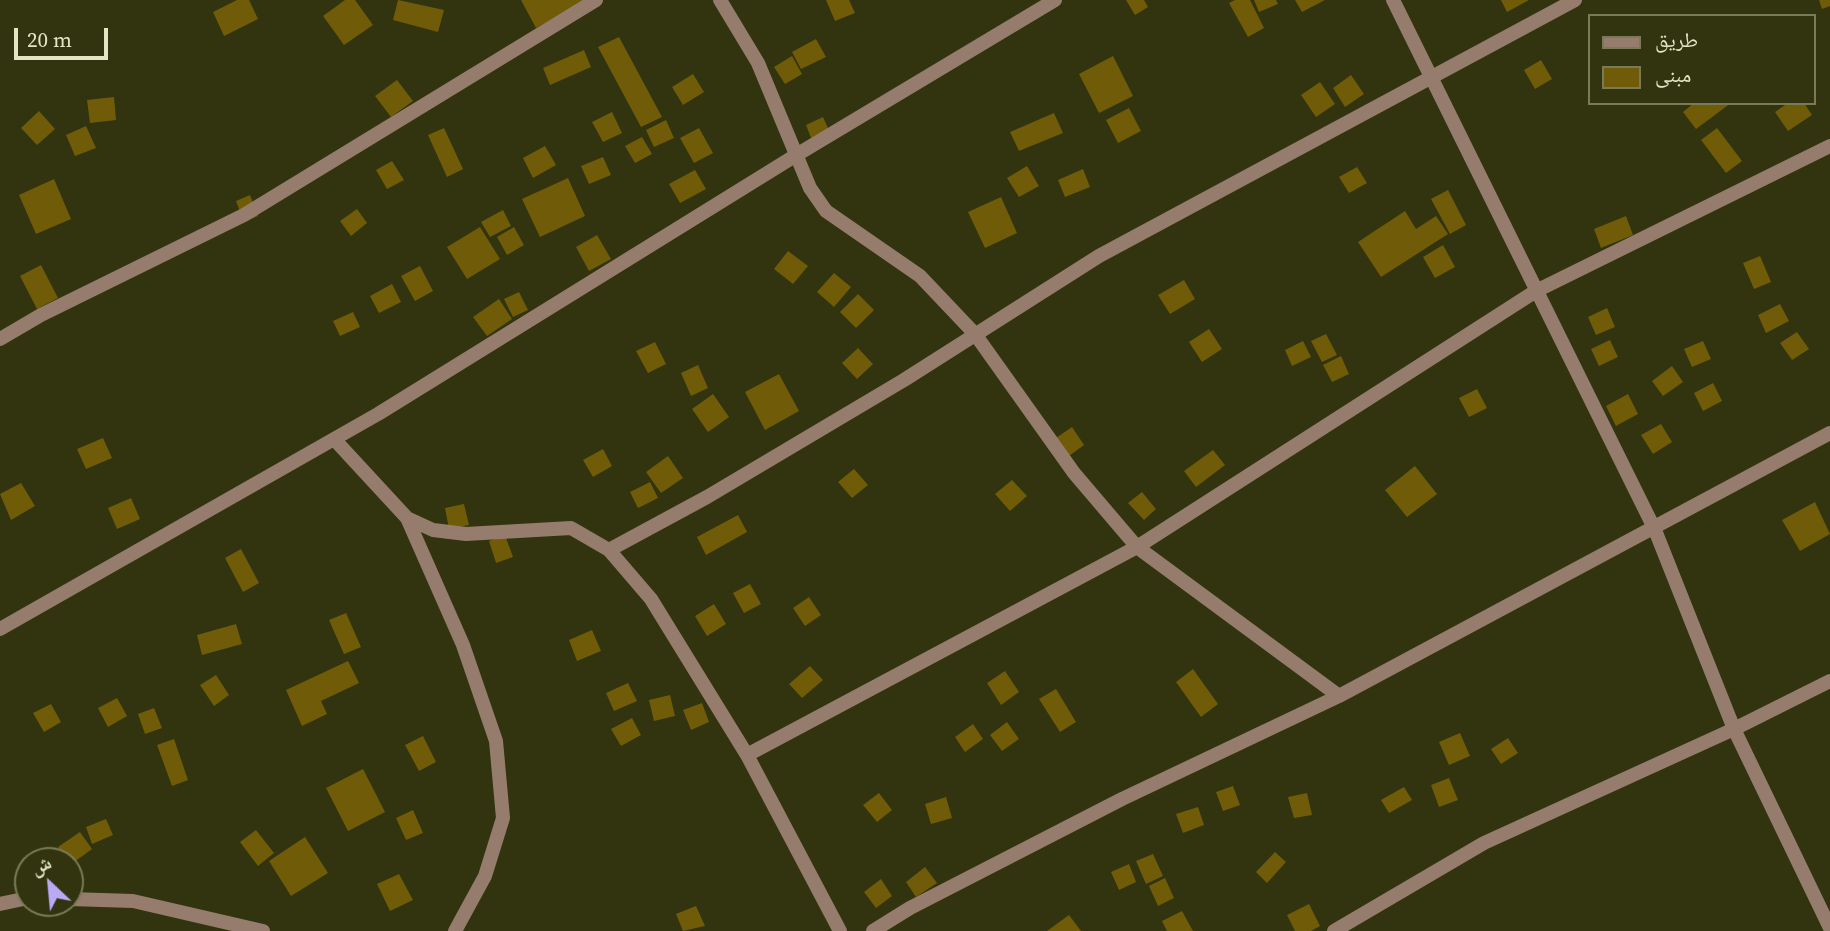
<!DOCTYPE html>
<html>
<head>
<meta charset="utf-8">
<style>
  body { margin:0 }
  #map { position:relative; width:1830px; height:931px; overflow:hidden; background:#31340e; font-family:"Source Serif 4","Noto Naskh Arabic",serif }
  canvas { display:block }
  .legend { position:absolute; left:1588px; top:14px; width:228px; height:91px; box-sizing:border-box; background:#31340e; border:2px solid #787b56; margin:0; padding:9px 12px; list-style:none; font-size:21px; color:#e2e6c2 }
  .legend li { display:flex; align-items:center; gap:14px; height:35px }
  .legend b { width:35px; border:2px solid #787b56 }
  .north { position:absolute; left:14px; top:847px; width:70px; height:70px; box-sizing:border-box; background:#31340e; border:2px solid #787b56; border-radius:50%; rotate:334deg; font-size:19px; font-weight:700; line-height:28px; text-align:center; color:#e2e6c2 }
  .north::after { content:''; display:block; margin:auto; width:24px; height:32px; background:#baaaf6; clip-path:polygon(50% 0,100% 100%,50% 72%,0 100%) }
  .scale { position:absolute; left:14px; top:28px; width:94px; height:32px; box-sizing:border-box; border:4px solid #e2e6c2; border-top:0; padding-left:9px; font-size:21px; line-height:24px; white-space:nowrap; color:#e2e6c2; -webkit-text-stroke:5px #31340e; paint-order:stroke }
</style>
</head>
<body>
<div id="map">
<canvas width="1830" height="931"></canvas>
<ul class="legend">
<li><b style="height:9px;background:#967c6c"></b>طريق</li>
<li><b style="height:19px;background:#705c08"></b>مبنى</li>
</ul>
<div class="north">ش</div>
<div class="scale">20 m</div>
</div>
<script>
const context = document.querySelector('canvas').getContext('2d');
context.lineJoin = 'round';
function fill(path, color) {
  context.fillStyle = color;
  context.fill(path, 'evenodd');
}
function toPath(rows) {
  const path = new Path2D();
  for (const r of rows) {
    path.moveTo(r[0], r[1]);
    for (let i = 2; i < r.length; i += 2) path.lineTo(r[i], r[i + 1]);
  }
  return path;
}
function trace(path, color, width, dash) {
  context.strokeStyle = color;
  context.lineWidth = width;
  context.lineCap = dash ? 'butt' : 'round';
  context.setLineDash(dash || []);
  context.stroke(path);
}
fill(toPath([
  [237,0,249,0,258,19,224,36,213,12],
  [345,0,355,0,373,25,344,45,323,16],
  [398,0,444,10,438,32,393,20],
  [521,0,587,0,536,28],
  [826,0,849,0,855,13,835,21],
  [1126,0,1144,0,1148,7,1135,15],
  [1235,0,1250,0,1264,28,1248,37,1229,3],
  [1254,0,1276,0,1278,4,1259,12],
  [1295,0,1325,0,1302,12],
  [1501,0,1529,0,1507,12],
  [1819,0,1830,0,1830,6,1822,9],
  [619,37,662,117,641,127,598,47],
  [816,39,826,57,801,69,792,52],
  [584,50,591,67,550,85,543,68],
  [792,56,802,74,785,84,774,67],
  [1113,56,1133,96,1099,113,1079,74],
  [1541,60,1552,79,1535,89,1524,70],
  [693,74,704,92,683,105,672,87],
  [1351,75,1364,94,1345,107,1333,88],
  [397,80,413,101,391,117,375,96],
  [1320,82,1335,104,1316,117,1301,95],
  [114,97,116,120,90,123,87,100],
  [1694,103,1731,103,1696,129,1683,112],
  [1788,103,1804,103,1812,115,1788,131,1775,112],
  [1129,108,1141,131,1118,143,1106,120],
  [39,111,55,129,37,145,21,128],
  [612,112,622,133,603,142,592,122],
  [1054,113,1063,133,1019,151,1010,132],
  [823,117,831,135,813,143,806,125],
  [666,120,674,138,654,147,646,130],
  [86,126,96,148,75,156,66,135],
  [444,128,463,169,447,177,428,135],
  [699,128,713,153,694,163,680,138],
  [1717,128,1742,161,1726,173,1701,140],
  [642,137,652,154,635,163,625,146],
  [545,146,556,165,533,178,523,158],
  [603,157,611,175,589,184,581,166],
  [392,161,404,180,387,189,376,170],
  [1027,166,1039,186,1019,197,1007,178],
  [1357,167,1367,183,1349,193,1339,177],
  [1083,169,1090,187,1065,197,1058,180],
  [695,170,706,189,680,203,669,184],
  [568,178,585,216,540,237,522,199],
  [54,179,71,219,36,234,19,195],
  [1448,190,1466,225,1450,234,1431,199],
  [250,195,258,216,244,222,236,201],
  [1001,197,1017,233,985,248,968,212],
  [357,209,367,223,351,236,340,221],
  [503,210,511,226,490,237,481,222],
  [1405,211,1416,229,1436,216,1448,234,1381,277,1358,242],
  [1626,216,1633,235,1601,248,1594,229],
  [480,227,500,259,467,279,447,247],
  [514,227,524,245,507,255,497,237],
  [597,235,611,259,589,271,576,247],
  [1443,245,1455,267,1435,278,1423,257],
  [788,251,808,266,793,284,774,269],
  [1760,256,1771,282,1754,289,1743,263],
  [41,265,58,298,37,309,20,276],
  [420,266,433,291,415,301,401,276],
  [834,273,851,287,834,307,817,292],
  [1184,280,1195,299,1170,314,1158,295],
  [392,284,401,302,379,313,370,296],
  [519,292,528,310,513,317,504,299],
  [858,294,874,310,856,328,840,312],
  [499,299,512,319,487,336,473,317],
  [1780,304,1789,321,1766,333,1758,315],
  [1607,308,1615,327,1596,335,1588,317],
  [353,312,360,327,340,336,333,321],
  [1209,329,1222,349,1202,362,1189,342],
  [1797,332,1809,349,1792,360,1780,343],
  [1326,334,1337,355,1322,362,1311,341],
  [1610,340,1618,357,1599,366,1591,349],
  [1303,341,1311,357,1292,366,1285,350],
  [1703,341,1711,359,1692,367,1684,349],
  [655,342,666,364,648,373,636,351],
  [858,348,873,364,857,379,842,363],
  [1341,356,1349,374,1332,382,1323,365],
  [698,365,708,388,691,396,681,373],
  [1672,366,1683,382,1663,396,1652,381],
  [779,374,799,411,765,430,745,392],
  [1713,383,1722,401,1703,411,1694,393],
  [1477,389,1487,408,1469,417,1459,398],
  [713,394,729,417,708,432,692,409],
  [1628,394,1638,414,1616,426,1606,406],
  [1661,424,1672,442,1653,454,1641,435],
  [1072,427,1084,445,1069,456,1056,438],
  [103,438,112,458,86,469,77,449],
  [603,449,612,466,593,477,583,460],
  [1213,450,1225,465,1196,487,1184,471],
  [668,456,683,478,661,493,646,472],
  [1415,466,1437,494,1407,517,1385,490],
  [854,469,868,485,852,498,838,482],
  [1012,480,1027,496,1010,511,995,494],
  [650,482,658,498,638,508,630,492],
  [21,483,35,506,11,520,0,494],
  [1142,492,1156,509,1144,520,1128,503],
  [131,498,140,519,117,529,108,508],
  [1815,502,1830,534,1800,551,1782,520],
  [464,504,469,525,449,529,445,508],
  [738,515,747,532,706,555,697,537],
  [505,535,513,557,496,563,489,541],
  [241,549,259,583,243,592,225,558],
  [750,584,761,604,744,613,733,593],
  [809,597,821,615,805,626,793,608],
  [714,604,726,624,707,636,695,616],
  [346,613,361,647,344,654,329,620],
  [236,624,242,644,202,655,197,635],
  [592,630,601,651,577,661,569,640],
  [348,661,359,683,321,701,327,714,302,726,286,690],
  [810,666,823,680,802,698,789,684],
  [1193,669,1218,704,1201,717,1176,682],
  [1005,671,1019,692,1001,705,987,683],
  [216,675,229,695,214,706,200,685],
  [628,683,637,701,614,711,606,693],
  [1056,689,1076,722,1060,732,1039,699],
  [670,695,675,716,654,721,649,700],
  [117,698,127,716,108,727,98,708],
  [702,703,709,722,691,730,683,710],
  [51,704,61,722,44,732,33,713],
  [154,708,162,728,145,734,138,714],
  [632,718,641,735,621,746,611,729],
  [1007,722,1019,739,1002,751,990,735],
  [973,724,983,739,965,752,955,737],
  [1460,733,1470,756,1449,765,1439,742],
  [423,736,436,762,419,771,405,745],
  [1508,738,1518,753,1501,764,1491,749],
  [174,739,188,780,172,786,157,745],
  [363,769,385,812,348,831,326,788],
  [1449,778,1458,800,1439,807,1431,785],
  [1233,786,1240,805,1223,811,1216,792],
  [1404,787,1412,800,1389,813,1381,800],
  [879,793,892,810,877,822,863,805],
  [1307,793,1312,815,1294,818,1288,797],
  [946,797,952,818,931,824,925,804],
  [1198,807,1204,825,1183,833,1176,814],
  [413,810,423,833,406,840,396,818],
  [106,819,113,835,92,844,86,827],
  [256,830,274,853,258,866,240,842],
  [80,832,92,849,70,865,58,847],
  [305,837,328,873,291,896,269,861],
  [1275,852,1286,862,1267,883,1256,872],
  [1153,854,1163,876,1146,884,1136,861],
  [1129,864,1136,882,1119,890,1111,872],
  [925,867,937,883,916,897,906,882],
  [399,874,413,900,390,911,377,884],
  [1165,878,1174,898,1158,906,1149,886],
  [881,879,892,896,876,908,864,892],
  [1309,904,1320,926,1311,931,1295,931,1287,915],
  [696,906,705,926,683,931,676,914],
  [1182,911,1193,931,1167,931,1162,921],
  [1069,915,1081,931,1047,931]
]), '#705c08');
trace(toPath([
  [720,0,758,63,810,188,826,211,920,276,975,334,1074,473,1137,547,1339,696],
  [1393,0,1655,530,1734,729,1830,928],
  [0,339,41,315,244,215,596,0],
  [334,439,407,518,463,645,496,741,503,818,485,876,455,931],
  [407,518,433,530,466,534,571,528,609,550,651,599,747,755,840,931],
  [609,550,707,497,904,380,1099,256,1575,0],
  [0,629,378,414,798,154,1055,0],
  [747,755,1137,547,1536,291,1830,146],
  [70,899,133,901,263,931],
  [0,904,28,898],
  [873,931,910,908,1122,799,1339,696,1830,433],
  [1334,931,1484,843,1734,729,1830,681]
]), '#967c6c', 14);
</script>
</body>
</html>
